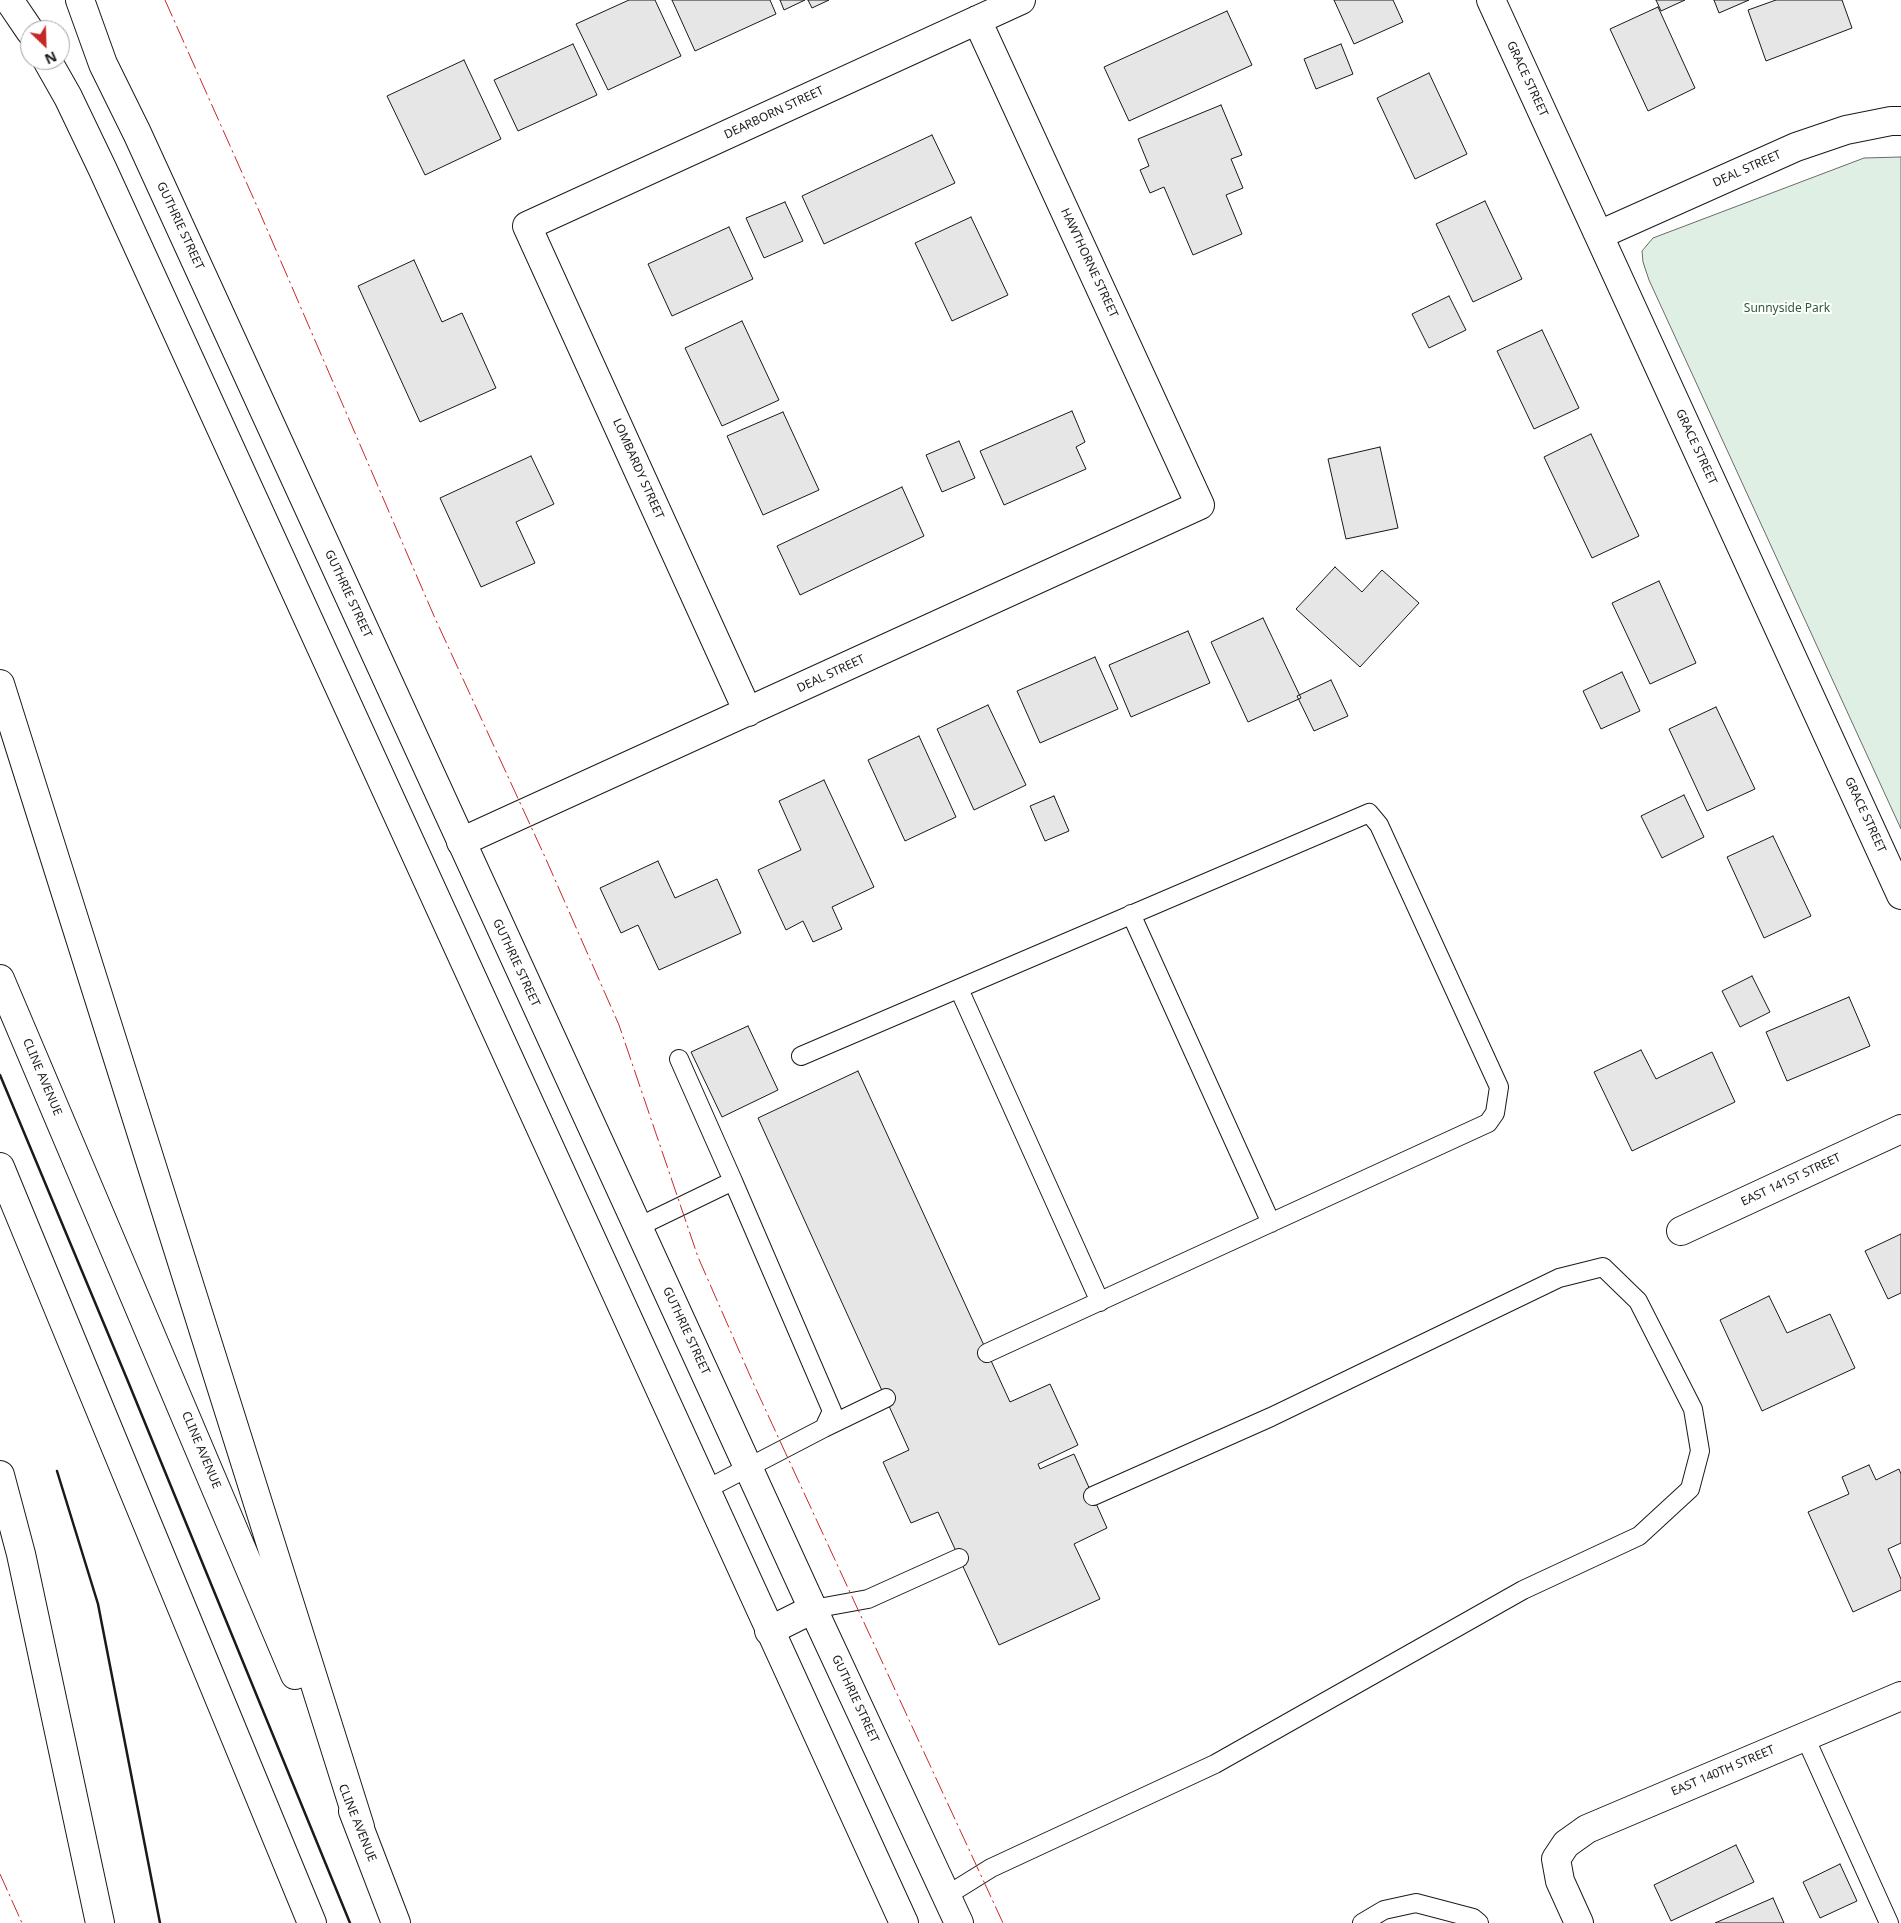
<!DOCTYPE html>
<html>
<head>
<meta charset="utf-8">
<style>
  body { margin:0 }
  #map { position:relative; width:1901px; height:1923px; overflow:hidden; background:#fff; font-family:"Noto Sans",sans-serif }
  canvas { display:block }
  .north { position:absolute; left:20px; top:20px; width:50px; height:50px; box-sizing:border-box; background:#fff; border:1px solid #a3a3a3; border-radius:50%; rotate:156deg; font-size:14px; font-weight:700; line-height:20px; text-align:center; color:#1a1a1a }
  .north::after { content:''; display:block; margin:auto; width:18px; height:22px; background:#c62828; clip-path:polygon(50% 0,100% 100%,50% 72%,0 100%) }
</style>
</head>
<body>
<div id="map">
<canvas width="1901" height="1923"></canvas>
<div class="north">N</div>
</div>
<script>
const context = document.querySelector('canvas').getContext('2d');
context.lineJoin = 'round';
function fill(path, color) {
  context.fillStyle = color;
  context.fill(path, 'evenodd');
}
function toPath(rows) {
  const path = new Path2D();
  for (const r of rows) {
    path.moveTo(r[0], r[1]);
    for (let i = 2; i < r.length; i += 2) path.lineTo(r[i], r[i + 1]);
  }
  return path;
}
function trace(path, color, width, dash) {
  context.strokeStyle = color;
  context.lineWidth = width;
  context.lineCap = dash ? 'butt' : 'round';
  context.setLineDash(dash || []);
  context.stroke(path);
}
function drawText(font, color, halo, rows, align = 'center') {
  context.font = font + ' "Noto Sans",sans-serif';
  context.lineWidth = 4;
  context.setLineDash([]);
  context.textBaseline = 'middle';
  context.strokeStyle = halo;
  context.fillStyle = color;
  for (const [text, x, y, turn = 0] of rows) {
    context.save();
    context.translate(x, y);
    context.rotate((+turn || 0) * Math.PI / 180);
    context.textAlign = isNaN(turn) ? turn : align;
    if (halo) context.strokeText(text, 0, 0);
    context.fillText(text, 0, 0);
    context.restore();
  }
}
const green = toPath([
  [1901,157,1901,829,1649,280,1643,262,1642,251,1653,238,1864,158,1901,157]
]);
fill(green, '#e0efe3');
trace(green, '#6a6a6a', 1);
const building = toPath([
  [629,0,655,0,681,56,608,90,576,24,629,0],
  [672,0,770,0,776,14,695,51,672,0],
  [780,0,805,0,784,10,780,0],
  [808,0,829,0,812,8,808,0],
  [1334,0,1393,0,1403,22,1354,44,1334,0],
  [1656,0,1685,0,1661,11,1656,0],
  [1714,0,1749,0,1719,13,1714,0],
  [1776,0,1842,0,1852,28,1766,61,1748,10,1776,0],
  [1658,7,1695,88,1648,111,1610,29,1658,7],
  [1227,11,1252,65,1129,121,1104,67,1227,11],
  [573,44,597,95,518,131,494,80,573,44],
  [1341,44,1353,74,1316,89,1304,59,1341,44],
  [464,60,501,139,425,175,387,96,464,60],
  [1429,73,1467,154,1415,179,1377,98,1429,73],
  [1221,105,1242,155,1231,159,1243,188,1226,195,1242,234,1193,255,1164,187,1150,193,1140,170,1149,166,1138,139,1221,105],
  [932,135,955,183,824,244,802,196,932,135],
  [1485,201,1522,279,1473,302,1436,224,1485,201],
  [785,202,803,241,764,258,746,218,785,202],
  [971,217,1008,295,952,321,915,243,971,217],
  [729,227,753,279,672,316,648,264,729,227],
  [414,260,442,322,462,313,496,388,420,422,358,286,414,260],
  [1449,296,1466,330,1429,348,1412,314,1449,296],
  [742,321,779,400,722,426,685,348,742,321],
  [1542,330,1579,408,1534,429,1497,351,1542,330],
  [1072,411,1085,442,1076,447,1086,469,1004,505,980,451,1072,411],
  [783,412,819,490,763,515,727,436,783,412],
  [1591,434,1639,536,1592,558,1544,457,1591,434],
  [959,441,975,478,942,492,926,455,959,441],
  [1380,447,1398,528,1346,539,1328,459,1380,447],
  [531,456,554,504,516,522,535,563,481,587,440,498,531,456],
  [902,487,924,536,800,595,777,546,902,487],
  [1335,567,1362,592,1382,570,1419,603,1360,667,1296,609,1335,567],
  [1659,581,1696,663,1650,684,1612,603,1659,581],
  [1263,618,1301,698,1248,722,1211,642,1263,618],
  [1188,631,1210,683,1131,717,1109,665,1188,631],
  [1095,657,1118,709,1040,743,1017,691,1095,657],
  [1622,672,1640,711,1601,729,1583,691,1622,672],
  [1331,680,1348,716,1314,731,1297,696,1331,680],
  [988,705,1026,785,974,810,937,729,988,705],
  [1716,707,1755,789,1707,811,1669,729,1716,707],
  [919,736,956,817,905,841,868,760,919,736],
  [824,780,874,887,832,907,842,929,813,942,803,921,786,930,758,870,801,850,779,801,824,780],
  [1684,795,1704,837,1662,858,1641,816,1684,795],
  [1054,796,1069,831,1045,841,1030,806,1054,796],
  [1773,836,1811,916,1764,938,1727,857,1773,836],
  [658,861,675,898,717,879,741,933,659,970,638,925,621,933,600,888,658,861],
  [1752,976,1770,1012,1740,1027,1722,991,1752,976],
  [1849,997,1870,1046,1787,1081,1766,1032,1849,997],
  [748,1026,778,1090,722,1117,691,1052,748,1026],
  [1641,1050,1656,1079,1712,1052,1735,1102,1632,1151,1594,1072,1641,1050],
  [858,1071,1010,1402,1050,1384,1078,1445,1038,1464,1040,1469,1074,1454,1107,1528,1074,1544,1100,1599,999,1645,938,1512,911,1523,883,1462,909,1450,758,1118,858,1071],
  [1901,1234,1901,1293,1888,1299,1865,1251,1901,1234],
  [1769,1296,1787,1333,1830,1314,1855,1368,1762,1411,1720,1320,1769,1296],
  [1869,1465,1876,1480,1899,1469,1901,1474,1901,1543,1888,1549,1901,1579,1901,1590,1853,1612,1808,1512,1849,1494,1842,1477,1869,1465],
  [1736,1845,1754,1882,1671,1921,1654,1885,1736,1845],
  [1840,1864,1857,1901,1820,1918,1803,1882,1840,1864],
  [1773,1898,1784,1923,1715,1923,1773,1898]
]);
fill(building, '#e6e6e6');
trace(building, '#1a1a1a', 1);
const lane = toPath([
  [1131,914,1271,1223],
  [959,989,1100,1302],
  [801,1056,1369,813,1379,825,1499,1087,1495,1113,1488,1123,987,1353],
  [679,1059,733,1181],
  [638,1227,733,1181,832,1411,824,1428,705,1490],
  [824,1428,886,1398],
  [813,1609,868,1599,959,1558],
  [1805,1737,1889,1923],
  [946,1896,991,1868,1215,1764,1523,1590,1639,1536,1690,1489,1700,1451,1693,1409,1638,1301,1603,1267,1559,1278,1271,1417,1093,1496],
  [1362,1923,1384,1910,1416,1903,1473,1918,1479,1923]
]);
const street = toPath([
  [1491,0,1901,895],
  [1599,235,1796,147,1846,130,1891,121,1901,121],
  [748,712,527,226,1021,0],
  [461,842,1200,505,977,20],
  [1681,1231,1901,1129],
  [769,1631,813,1609],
  [1579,1923,1560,1881,1556,1859,1566,1844,1587,1829,1901,1696]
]);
const secondary = toPath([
  [9,0,30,31],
  [80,0,103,64,137,133,813,1609,959,1923],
  [47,60,68,97,103,170,904,1923]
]);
const highway = toPath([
  [0,684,360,1827],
  [0,979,295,1675],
  [0,1167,312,1923],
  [0,1475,21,1554,100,1923],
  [353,1811,396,1923]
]);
trace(lane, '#1a1a1a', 20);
trace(street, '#1a1a1a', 30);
trace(secondary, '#1a1a1a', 30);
trace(highway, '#1a1a1a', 30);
trace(lane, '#fff', 18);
trace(street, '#fff', 28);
trace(secondary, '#fff', 28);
trace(highway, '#fff', 28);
trace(toPath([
  [0,1075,127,1379,350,1923],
  [57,1471,98,1604,160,1923]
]), '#1a1a1a', 2.5);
trace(toPath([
  [165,0,260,213,434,616,545,857,619,1025,698,1257,755,1387,1003,1923],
  [0,1874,22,1923]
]), '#c62828', 1, [18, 4, 2.5, 4]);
drawText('12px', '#1a1a1a', '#fff', [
  ["GRACE STREET",1527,79,65],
  ["DEARBORN STREET",774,113,-25],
  ["DEAL STREET",1747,169,-24],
  ["GUTHRIE STREET",180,226,65],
  ["HAWTHORNE STREET",1089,263,65],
  ["GRACE STREET",1696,447,65],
  ["LOMBARDY STREET",638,469,66],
  ["GUTHRIE STREET",348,594,65],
  ["DEAL STREET",831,674,-25],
  ["GRACE STREET",1865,815,65],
  ["GUTHRIE STREET",516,963,65],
  ["CLINE AVENUE",42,1077,67],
  ["EAST 141ST STREET",1791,1180,-25],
  ["GUTHRIE STREET",686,1331,65],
  ["CLINE AVENUE",201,1450,67],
  ["GUTHRIE STREET",855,1699,65],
  ["EAST 140TH STREET",1723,1771,-23],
  ["CLINE AVENUE",357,1823,68]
]);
drawText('12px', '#2b5a34', '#fff', [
  ["Sunnyside Park",1787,309]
]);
</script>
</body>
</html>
